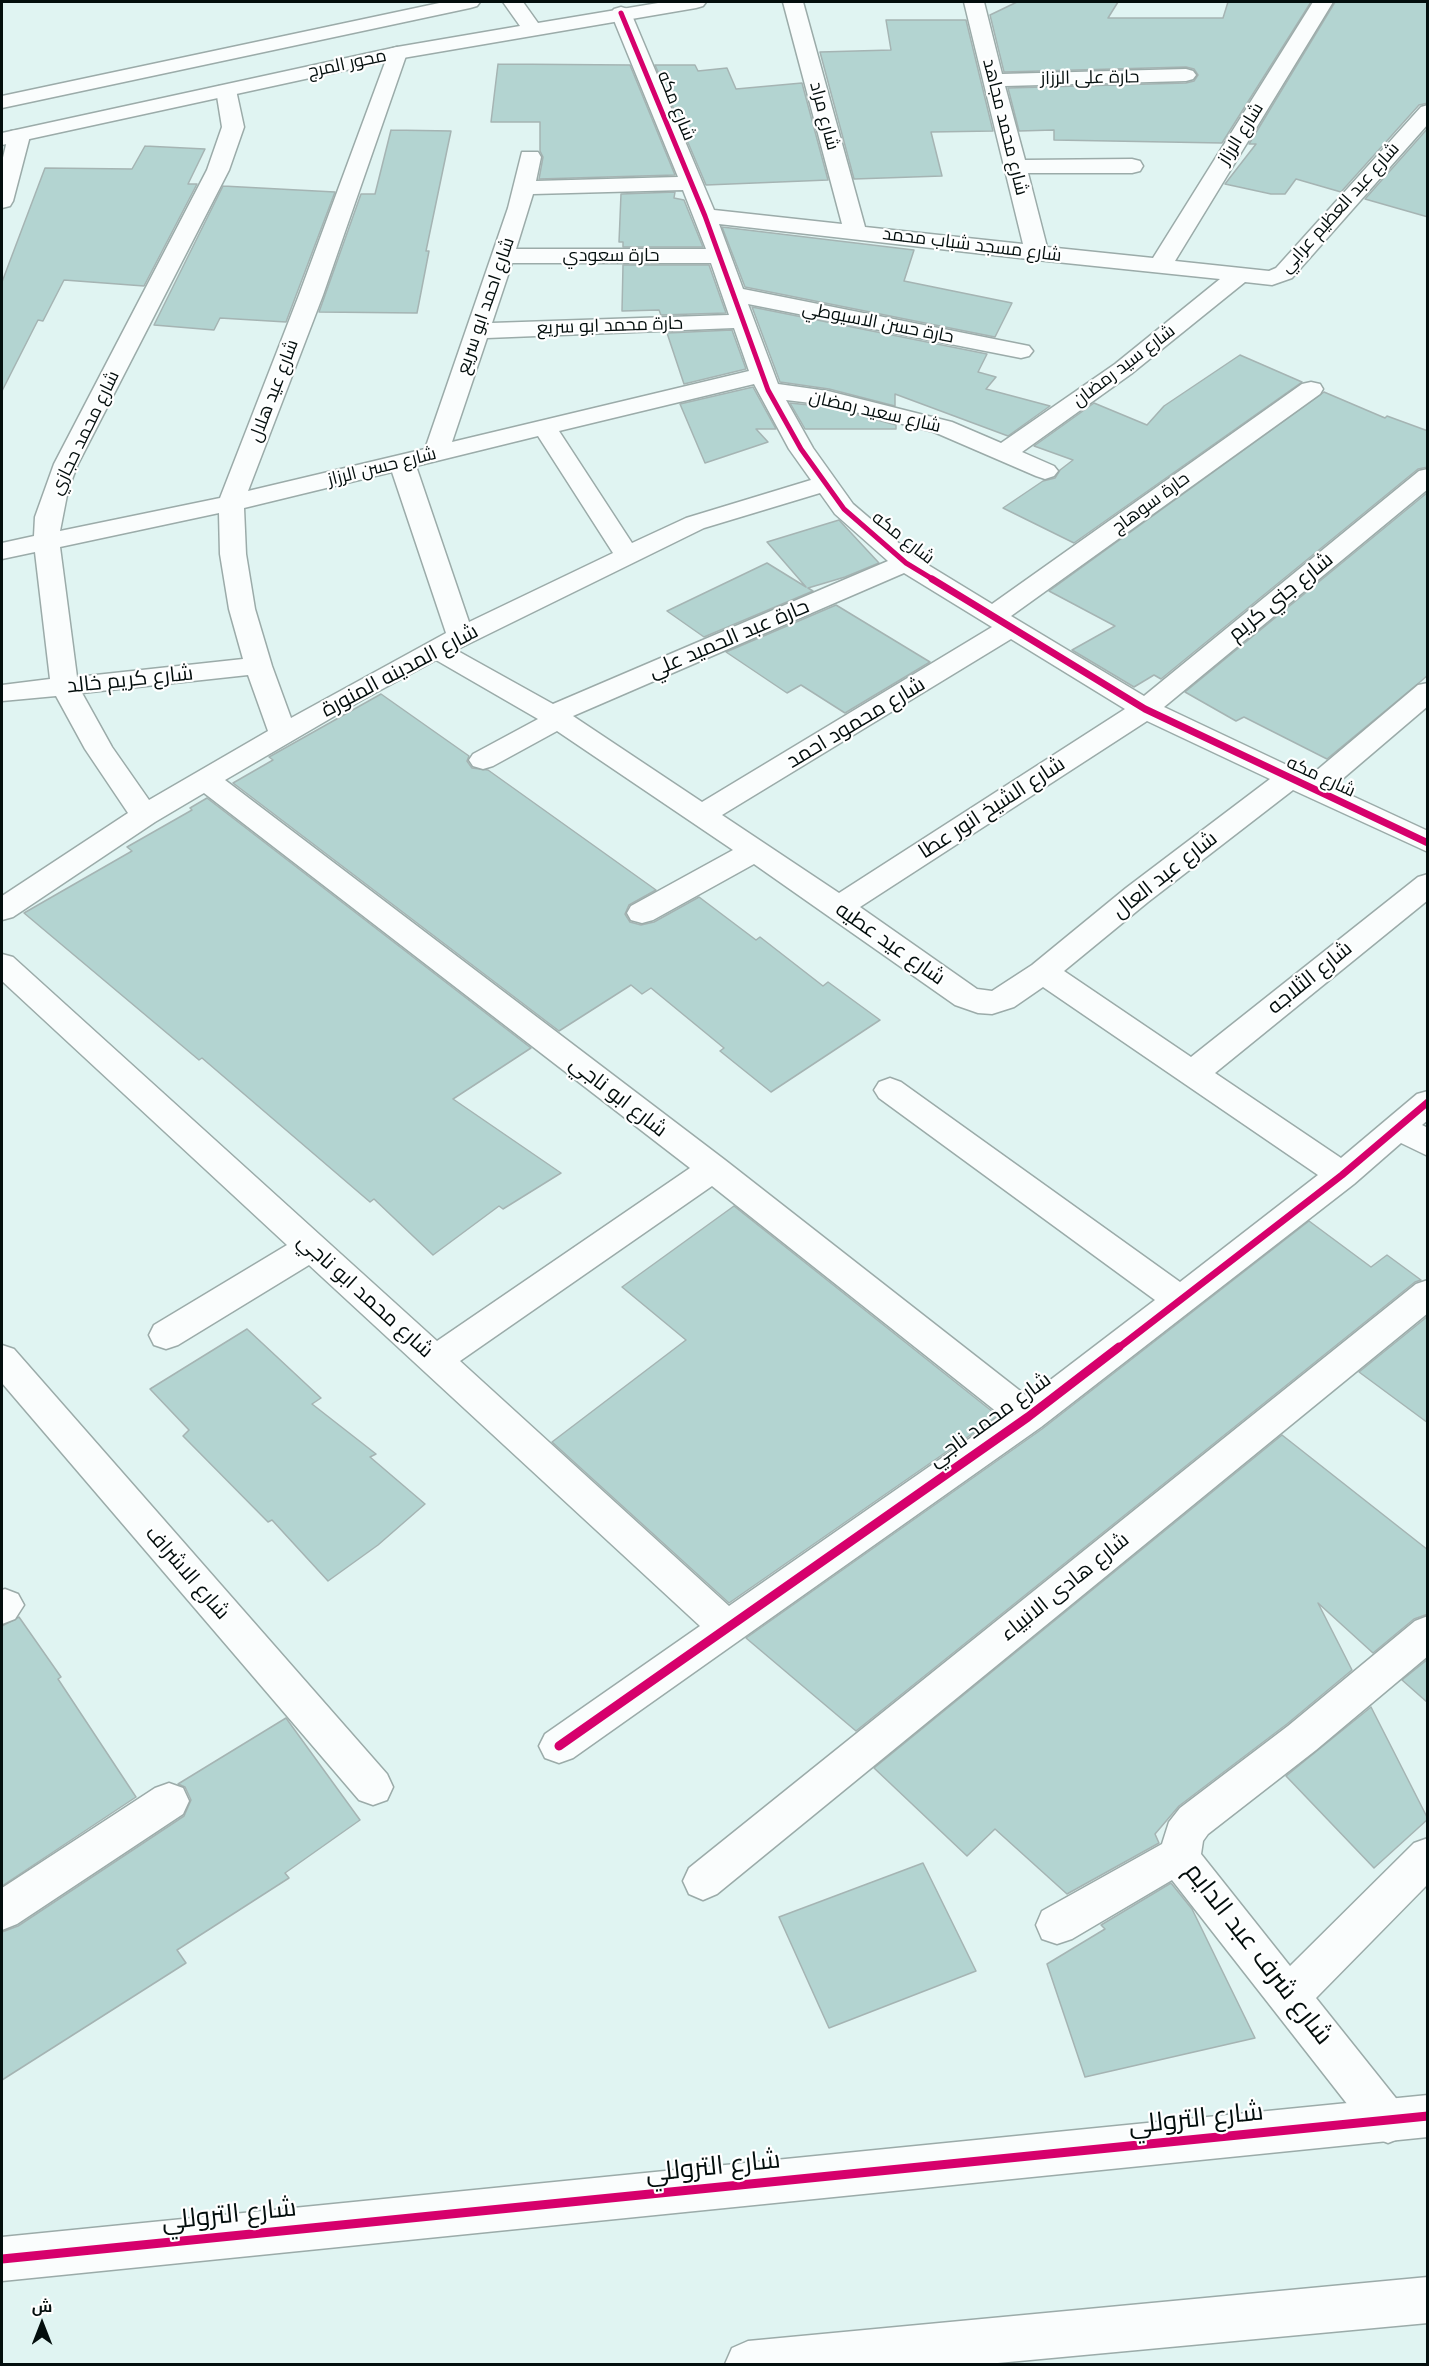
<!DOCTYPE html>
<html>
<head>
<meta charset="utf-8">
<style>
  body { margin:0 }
  #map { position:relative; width:1429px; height:2366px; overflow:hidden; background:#e0f4f2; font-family:"Noto Sans",Cairo,sans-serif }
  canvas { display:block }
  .frame { position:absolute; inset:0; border:3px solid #030e0d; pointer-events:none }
  .north { position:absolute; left:12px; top:2294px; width:60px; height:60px; -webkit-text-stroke:4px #fff; paint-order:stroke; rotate:0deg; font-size:16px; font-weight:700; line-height:24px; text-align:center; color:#030e0d }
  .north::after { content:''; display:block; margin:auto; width:21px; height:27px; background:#030e0d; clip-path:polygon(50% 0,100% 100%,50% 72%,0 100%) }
</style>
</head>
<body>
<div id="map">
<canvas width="1429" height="2366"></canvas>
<div class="frame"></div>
<div class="north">ش</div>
</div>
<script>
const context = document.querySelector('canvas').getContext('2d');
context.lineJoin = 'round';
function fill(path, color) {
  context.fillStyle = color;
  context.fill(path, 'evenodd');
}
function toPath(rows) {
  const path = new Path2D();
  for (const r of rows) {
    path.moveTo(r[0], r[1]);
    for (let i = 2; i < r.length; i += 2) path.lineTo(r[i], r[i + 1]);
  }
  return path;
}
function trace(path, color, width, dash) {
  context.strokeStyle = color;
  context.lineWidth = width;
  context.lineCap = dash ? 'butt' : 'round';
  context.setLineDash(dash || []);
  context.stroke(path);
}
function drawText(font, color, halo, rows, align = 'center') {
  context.font = font + ' "Noto Sans",Cairo,sans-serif';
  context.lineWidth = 4.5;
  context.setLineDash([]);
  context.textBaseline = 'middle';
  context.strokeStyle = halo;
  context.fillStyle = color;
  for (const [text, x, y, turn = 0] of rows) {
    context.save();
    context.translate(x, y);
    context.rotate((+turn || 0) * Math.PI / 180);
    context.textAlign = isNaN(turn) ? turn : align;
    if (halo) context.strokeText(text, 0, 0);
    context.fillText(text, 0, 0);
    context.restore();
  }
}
const building = toPath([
  [1017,2,1118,2,1108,18,1223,18,1228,2,1311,2,1222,143,1054,140,1054,130,1019,131,1008,88,1186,83,1194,81,1198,75,1194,69,1186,67,1004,72,990,15,1017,2],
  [1335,2,1428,2,1428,103,1419,105,1341,192,1296,179,1285,194,1271,194,1225,184,1256,144,1249,144,1335,2],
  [886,20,966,20,993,131,931,132,942,176,854,179,820,52,891,50,886,20],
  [498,64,630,65,675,175,539,179,543,157,540,151,540,122,491,122,498,64],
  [655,65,695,65,698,71,727,68,736,89,802,83,828,180,706,185,655,65],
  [1428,128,1428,217,1365,199,1428,128],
  [391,130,451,131,426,251,429,251,417,313,319,312,361,194,375,194,391,130],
  [145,146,205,149,188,184,197,184,144,286,64,280,43,321,38,320,2,391,2,282,45,168,132,169,145,146],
  [223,186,335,192,286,322,220,318,214,330,154,325,223,186],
  [675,192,674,198,684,200,703,247,623,247,623,242,619,242,621,194,675,192],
  [722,227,914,250,904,281,1012,303,995,337,745,287,722,227],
  [623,265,709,265,726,313,661,315,659,310,622,311,623,265],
  [752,307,987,354,978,372,996,377,986,389,1050,406,1008,436,895,394,895,406,829,389,780,382,752,307],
  [732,330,746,369,684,384,667,333,732,330],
  [1240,355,1302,382,1074,543,1003,508,1043,481,1055,478,1060,470,1073,460,1034,446,1094,403,1147,425,1164,406,1240,355],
  [753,387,776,429,756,429,768,442,705,463,680,404,753,387],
  [1324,392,1385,418,1387,416,1428,431,1428,467,1418,469,1161,679,1154,675,1134,687,1072,650,1115,626,1049,591,1324,392],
  [790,403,828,407,896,425,896,429,805,429,790,403],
  [1428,492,1428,675,1420,682,1327,759,1244,717,1236,721,1185,692,1428,492],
  [839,520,879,563,845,577,808,588,813,591,704,637,667,611,767,563,806,587,767,542,839,520],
  [836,605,930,662,845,713,801,685,787,693,726,652,836,605],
  [381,694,469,756,467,761,472,768,488,770,656,890,629,905,625,914,630,922,641,925,654,922,699,897,756,940,760,937,823,986,828,982,880,1020,771,1092,720,1051,724,1048,651,988,642,994,631,985,559,1031,233,783,273,760,269,757,381,694],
  [207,798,531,1048,453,1099,561,1173,503,1209,499,1206,433,1255,374,1199,370,1202,202,1058,199,1060,24,913,132,851,127,847,192,810,190,808,207,798],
  [734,1206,998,1416,729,1603,552,1442,686,1340,622,1287,734,1206],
  [1309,1221,1371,1267,1387,1255,1421,1280,1415,1282,856,1731,746,1638,1042,1429,1309,1221],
  [1428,1316,1428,1423,1359,1372,1428,1316],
  [247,1329,321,1398,312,1404,376,1454,370,1457,425,1504,378,1545,328,1581,272,1520,268,1522,183,1436,189,1430,150,1389,247,1329],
  [1282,1435,1428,1550,1428,1614,1414,1619,1373,1653,1318,1603,1352,1670,1287,1724,1179,1806,1155,1834,1159,1843,1067,1894,995,1829,967,1856,874,1768,1282,1435],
  [19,1617,61,1677,58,1679,136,1797,2,1886,2,1626,19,1617],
  [1428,1659,1428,1703,1402,1680,1428,1659],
  [1371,1707,1428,1819,1374,1868,1286,1776,1371,1707],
  [286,1718,360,1820,285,1873,289,1878,177,1950,186,1963,2,2080,2,1932,18,1926,184,1816,191,1800,185,1787,178,1784,286,1718],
  [923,1863,976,1971,829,2028,779,1917,923,1863],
  [1171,1883,1192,1909,1255,2038,1085,2077,1047,1964,1105,1929,1101,1925,1171,1883]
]);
fill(building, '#b3d4d1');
trace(building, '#a5b4b3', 1.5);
const street = toPath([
  [783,2,803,2,865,227,1023,244,964,2,984,2,1002,74,1186,69,1193,71,1196,75,1193,79,1186,81,1005,86,1025,160,1132,159,1140,161,1143,166,1140,171,1132,173,1028,173,1047,247,1153,258,1313,2,1333,2,1175,261,1269,271,1276,268,1421,107,1428,105,1428,124,1292,278,1272,285,1245,282,1131,374,1022,452,1054,466,1058,471,1054,476,1045,479,1036,476,934,432,828,405,786,400,813,448,853,504,915,557,992,604,1302,384,1311,382,1320,384,1323,389,1320,394,1011,616,1144,696,1419,471,1428,469,1428,489,1164,707,1310,776,1418,685,1428,683,1428,706,1333,787,1428,831,1428,852,1293,790,1148,902,1064,971,1191,1057,1418,877,1428,874,1428,900,1215,1073,1341,1158,1417,1094,1428,1091,1428,1120,1422,1125,1428,1128,1428,1156,1401,1143,1354,1184,1041,1427,573,1758,559,1763,545,1758,539,1746,545,1734,700,1626,309,1265,178,1345,166,1349,154,1345,149,1335,154,1325,287,1245,2,981,2,954,13,957,437,1341,690,1168,204,793,155,822,13,917,2,920,2,896,128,813,85,749,56,696,2,701,2,685,50,679,35,552,2,559,2,543,34,536,35,517,54,464,207,170,222,127,216,90,219,86,233,86,236,90,244,127,229,170,78,464,68,490,60,531,220,498,299,295,390,49,397,47,404,49,407,53,323,295,248,491,425,449,508,208,522,152,538,152,541,157,536,181,678,177,611,13,614,9,621,7,628,9,631,13,714,210,842,224,783,2],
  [683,190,706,249,516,249,533,194,683,190],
  [719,224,1037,260,1220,279,1115,364,1001,443,952,422,828,391,778,384,748,304,1021,358,1029,356,1033,351,1029,346,743,289,719,224],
  [512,263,711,263,729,315,492,323,512,263],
  [734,328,749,371,452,442,487,338,734,328],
  [754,384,789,449,811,480,686,518,632,543,559,431,754,384],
  [538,436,613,553,469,622,416,466,538,436],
  [392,472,446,633,291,718,272,666,255,609,246,554,244,508,392,472],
  [820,493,835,514,888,561,553,704,456,650,704,528,820,493],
  [219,513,220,554,229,609,243,659,77,677,60,547,219,513],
  [904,573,992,627,702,802,573,716,904,573],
  [1011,639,1125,709,839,893,722,815,1011,639],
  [436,660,538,719,473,754,469,760,473,766,483,769,493,766,557,731,733,850,631,906,627,913,631,920,642,923,653,920,754,864,955,1005,978,1013,992,1014,1014,1007,1043,987,1318,1175,1180,1282,901,1082,890,1078,879,1082,874,1090,879,1098,1155,1300,1028,1397,725,1160,225,780,362,700,436,660],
  [248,675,268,731,149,800,112,747,82,693,248,675],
  [1147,721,1270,779,1126,888,1032,965,992,991,977,989,860,907,1147,721],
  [712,1186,1002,1416,729,1606,460,1361,712,1186],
  [19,130,27,131,30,136,13,201,10,206,2,208,2,162,8,136,11,131,19,130],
  [1428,1280,1428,1313,717,1894,703,1900,689,1894,683,1881,689,1868,1416,1284,1428,1280],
  [2,1345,14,1349,387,1774,393,1787,387,1800,373,1805,359,1800,2,1383,2,1345],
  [5,1589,18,1594,24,1605,15,1619,2,1624,2,1590,5,1589],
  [1428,1616,1428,1656,1316,1750,1208,1834,1203,1841,1201,1854,1290,1966,1414,1843,1428,1838,1428,1884,1316,1998,1403,2107,1410,2122,1403,2137,1388,2143,1373,2137,1172,1880,1072,1939,1057,1944,1042,1939,1036,1925,1042,1911,1162,1844,1169,1822,1180,1808,1288,1726,1415,1621,1428,1616],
  [169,1783,183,1788,189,1801,183,1814,17,1924,2,1930,2,1888,155,1788,169,1783]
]);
const secondary = toPath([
  [444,2,480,2,477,6,470,8,2,108,2,96,444,2],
  [503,2,523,2,538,23,664,2,706,2,703,6,696,8,397,59,2,145,2,133,397,47,520,26,503,2],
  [1428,2095,1428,2137,2,2281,2,2237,1428,2095],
  [1428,2277,1428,2323,987,2364,725,2364,732,2348,748,2341,1428,2277]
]);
trace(street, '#9baba9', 3);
trace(secondary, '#9baba9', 3);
fill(street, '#fafdfd');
fill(secondary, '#fafdfd');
trace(toPath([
  [621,13,705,216,768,390,801,449,844,509,906,563,934,580]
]), '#d6006c', 5);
trace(toPath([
  [932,579,1145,709,1428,843],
  [1117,1349,1342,1175,1428,1102]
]), '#d6006c', 7);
trace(toPath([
  [559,1746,1028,1417,1119,1347],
  [2,2259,1428,2116]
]), '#d6006c', 9);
drawText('18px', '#030e0d', '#fff', [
  ["محور المرج",347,64,-12],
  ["حارة على الرزاز",1090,78,-1],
  ["شارع مكه",676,106,68],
  ["شارع مراد",824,116,75],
  ["شارع محمد مجاهد",1005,127,76],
  ["شارع الرزاز",1241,134,-58],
  ["شارع عبد العظيم عرابي",1340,208,-48],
  ["شارع مسجد شباب محمد",972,245,7],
  ["حارة سعودي",611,256],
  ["شارع احمد ابو سريع",486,306,-71],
  ["حارة حسن الاسيوطي",878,323,11],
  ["حارة محمد ابو سريع",610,326,-2],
  ["شارع سيد رمضان",1124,366,-37],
  ["شارع عيد هلال",274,391,-69],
  ["شارع سعيد رمضان",875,412,13],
  ["شارع محمد حجازي",85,433,-64],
  ["شارع حسن الرزاز",382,467,-14],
  ["حارة سوهاج",1151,503,-36],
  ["شارع مكه",903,538,38],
  ["شارع مكه",1321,777,25]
]);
drawText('21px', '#030e0d', '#fff', [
  ["شارع جني كريم",1281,597,-39],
  ["حارة عبد الحميد علي",729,639,-23],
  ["شارع المدينه المنورة",400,671,-28],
  ["شارع كريم خالد",130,680,-6],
  ["شارع محمود احمد",856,723,-31],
  ["شارع الشيخ انور عطا",992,808,-33],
  ["شارع عبد العال",1165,875,-38],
  ["شارع عيد عطيه",890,944,35],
  ["شارع الثلاجه",1310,978,-39],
  ["شارع ابو ناجي",618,1097,38],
  ["شارع محمد ابو ناجي",365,1296,42],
  ["شارع محمد ناجي",990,1420,-36],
  ["شارع الاشراف",187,1573,49],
  ["شارع هادى الانبياء",1065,1587,-39]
]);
drawText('26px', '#030e0d', '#fff', [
  ["شارع شرف عبد الدايم",1258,1954,52],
  ["شارع التروللي",1196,2119,-6],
  ["شارع التروللي",713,2167,-6],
  ["شارع التروللي",229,2215,-6]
]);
</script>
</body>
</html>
